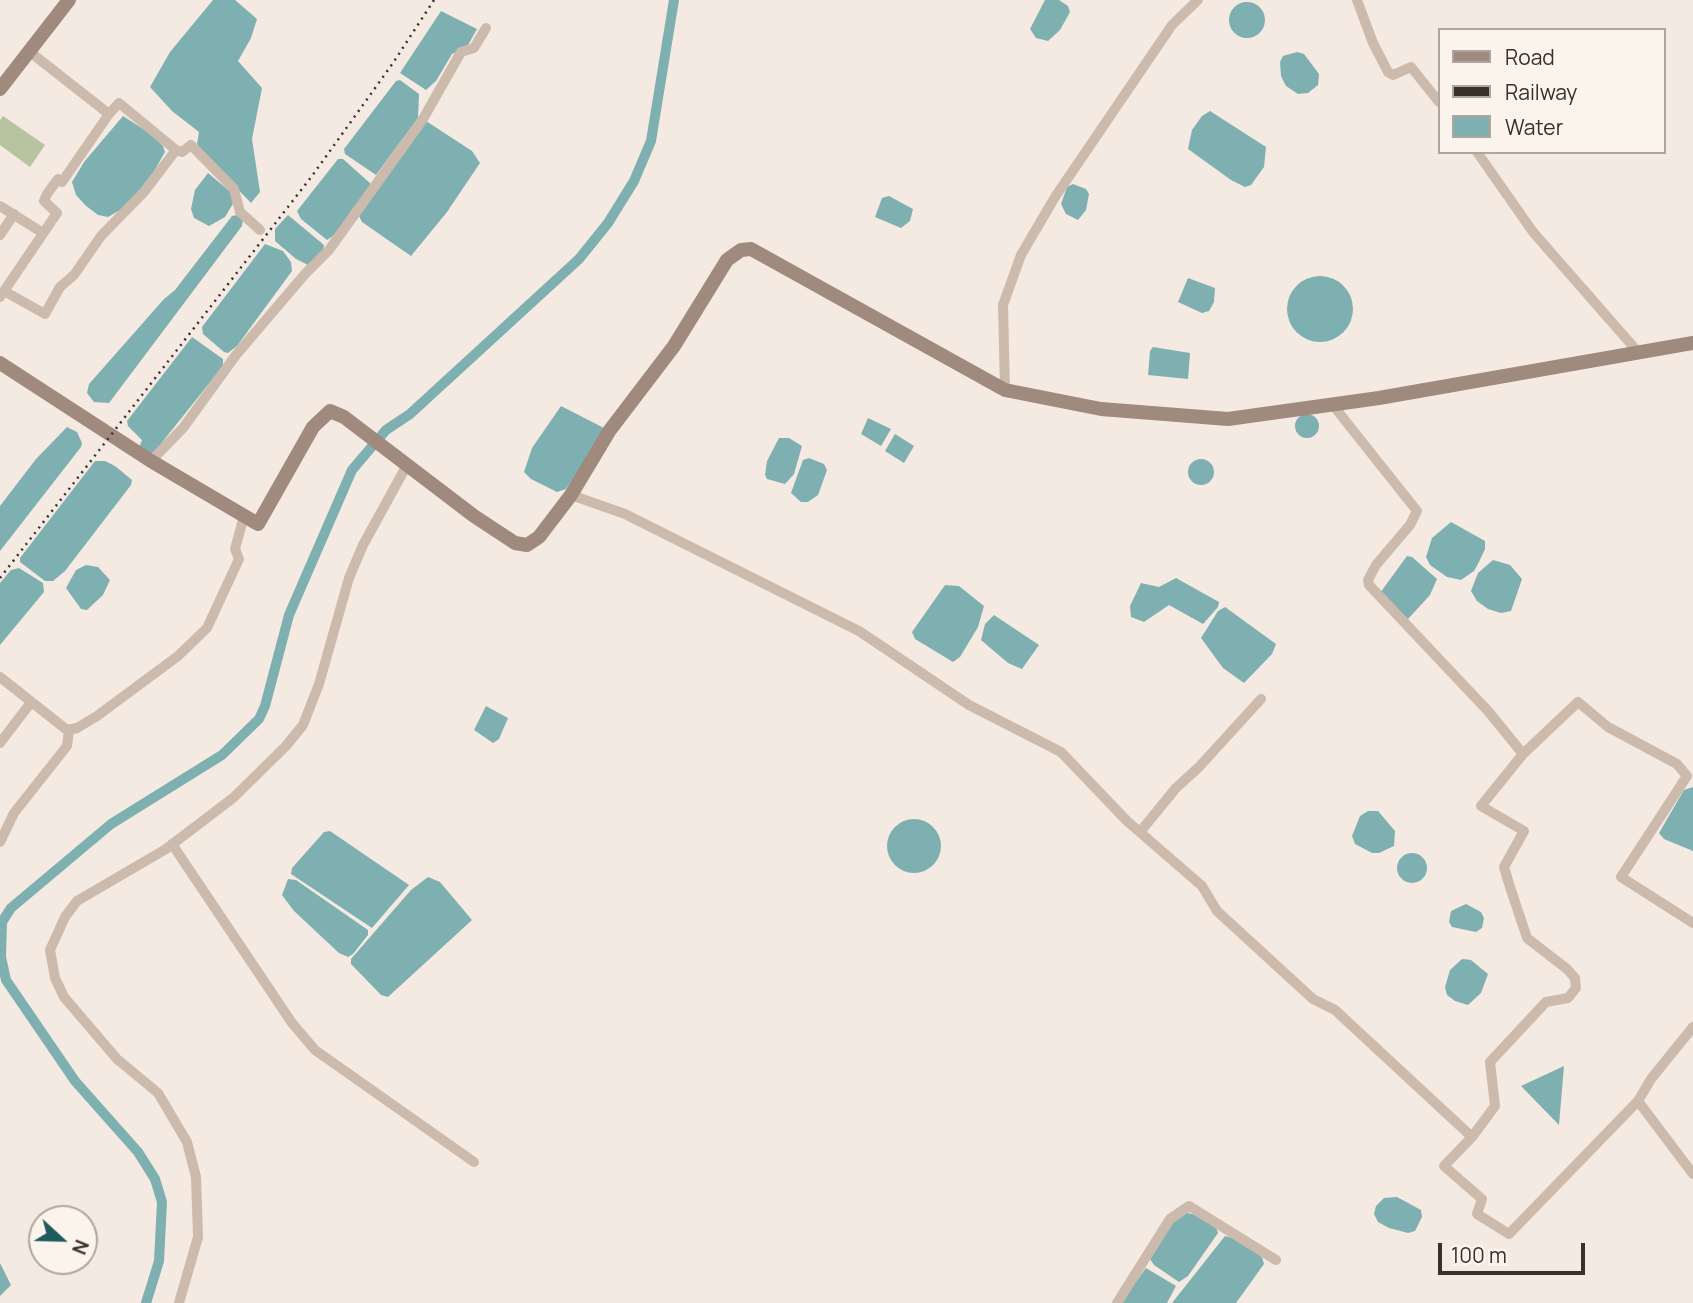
<!DOCTYPE html>
<html>
<head>
<meta charset="utf-8">
<style>
  body { margin:0 }
  #map { position:relative; width:1693px; height:1303px; overflow:hidden; background:#f4eae1; font-family:Manrope,sans-serif }
  canvas { display:block }
  .legend { position:absolute; left:1438px; top:28px; width:228px; height:126px; box-sizing:border-box; background:#fbf4ed; border:2px solid #aea59f; margin:0; padding:9px 12px; list-style:none; font-size:21px; color:#3a2f2b }
  .legend li { display:flex; align-items:center; gap:14px; height:35px }
  .legend b { width:35px; border:2px solid #aea59f }
  .north { position:absolute; left:28px; top:1205px; width:70px; height:70px; box-sizing:border-box; background:#fbf4ed; border:2px solid #aea59f; border-radius:50%; rotate:112deg; font-size:19px; font-weight:700; line-height:28px; text-align:center; color:#3a2f2b }
  .north::after { content:''; display:block; margin:auto; width:24px; height:32px; background:#1f5a5d; clip-path:polygon(50% 0,100% 100%,50% 72%,0 100%) }
  .scale { position:absolute; left:1438px; top:1243px; width:147px; height:32px; box-sizing:border-box; border:4px solid #3a2f2b; border-top:0; padding-left:9px; font-size:21px; line-height:24px; white-space:nowrap; color:#3a2f2b; -webkit-text-stroke:5px #fbf4ed; paint-order:stroke }
</style>
</head>
<body>
<div id="map">
<canvas width="1693" height="1303"></canvas>
<ul class="legend">
<li><b style="height:9px;background:#a0897d"></b>Road</li>
<li><b style="height:9px;background:#3a2f2b"></b>Railway</li>
<li><b style="height:19px;background:#7fb0b1"></b>Water</li>
</ul>
<div class="north">N</div>
<div class="scale">100 m</div>
</div>
<script>
const context = document.querySelector('canvas').getContext('2d');
context.lineJoin = 'round';
function fill(path, color) {
  context.fillStyle = color;
  context.fill(path, 'evenodd');
}
function toPath(rows) {
  const path = new Path2D();
  for (const r of rows) {
    if (r.length === 3) {
      path.moveTo(r[0] + r[2], r[1]);
      path.arc(r[0], r[1], r[2], 0, 2 * Math.PI);
      continue;
    }
    path.moveTo(r[0], r[1]);
    for (let i = 2; i < r.length; i += 2) path.lineTo(r[i], r[i + 1]);
  }
  return path;
}
function trace(path, color, width, dash) {
  context.strokeStyle = color;
  context.lineWidth = width;
  context.lineCap = dash ? 'butt' : 'round';
  context.setLineDash(dash || []);
  context.stroke(path);
}
fill(toPath([
  [3,116,45,145,30,167,0,145,0,120]
]), '#b8c3a0');
fill(toPath([
  [213,0,235,0,257,19,251,38,238,61,262,88,252,139,260,192,251,203,200,150,197,144,199,132,172,111,150,87,170,52],
  [1045,0,1059,0,1068,6,1070,12,1060,30,1048,41,1036,38,1030,29],
  [1247,20,18],
  [441,11,477,29,467,47,452,54,436,81,426,90,400,73],
  [1297,52,1304,54,1319,74,1318,85,1308,93,1298,94,1286,86,1281,76,1280,62,1283,56],
  [400,80,419,94,418,118,376,175,345,154,344,149,396,81],
  [1210,111,1266,147,1264,167,1251,185,1245,187,1231,180,1188,149,1192,130,1202,116],
  [123,116,151,134,163,146,165,152,152,175,129,205,108,217,98,215,85,205,76,195,72,182,84,162],
  [426,121,472,151,480,163,447,212,411,256,362,222,359,216],
  [338,159,343,159,371,184,336,234,327,240,301,219,297,211],
  [208,173,233,194,234,202,225,217,209,226,194,218,191,209,195,190],
  [1073,184,1086,189,1089,194,1086,210,1078,220,1066,214,1061,204,1067,187],
  [889,196,913,209,910,221,901,228,875,217,882,198],
  [237,215,243,219,242,226,109,403,94,402,87,393,89,384,164,299,175,290,232,216],
  [288,215,324,245,323,251,308,265,296,259,275,241,275,229],
  [265,244,283,251,291,262,292,271,237,346,228,353,224,352,203,334,202,327],
  [1320,309,33],
  [1188,278,1215,288,1214,302,1209,311,1202,313,1178,302],
  [192,337,223,359,223,366,152,455,139,448,142,440,128,426,127,421],
  [1153,347,1190,353,1188,379,1148,375,1150,351],
  [561,406,604,428,580,469,566,489,557,492,531,479,524,472,532,448],
  [1307,426,12],
  [868,418,891,429,881,446,861,434],
  [67,427,77,432,82,443,81,447,0,551,0,506,36,459],
  [895,434,914,446,904,463,885,451],
  [779,438,789,438,802,446,794,474,785,484,767,479,765,475,767,461],
  [809,458,824,464,827,470,818,495,808,502,801,502,791,493,803,460],
  [1201,472,13],
  [95,461,105,461,115,466,132,480,131,485,65,571,53,581,45,581,20,562,20,558],
  [1451,522,1485,541,1485,549,1479,562,1474,571,1461,580,1447,577,1430,565,1426,557,1432,538],
  [1407,556,1412,557,1437,579,1430,595,1408,619,1380,593],
  [1493,560,1510,565,1522,579,1511,611,1501,613,1488,609,1477,601,1471,591,1478,573],
  [86,565,98,567,110,580,103,595,87,610,81,609,66,588,76,570],
  [19,568,43,583,44,592,0,645,0,583,11,570],
  [1176,578,1219,602,1218,607,1203,624,1169,605,1144,622,1131,617,1130,606,1141,583,1159,587],
  [945,585,959,586,984,606,978,627,960,657,953,662,915,639,912,632],
  [1225,607,1276,644,1272,654,1244,683,1223,668,1201,638,1218,611],
  [994,615,1039,645,1022,669,1008,663,981,640,985,624],
  [486,706,508,718,499,739,493,743,474,730],
  [1693,787,1693,851,1664,839,1659,833,1684,790],
  [1368,811,1378,811,1395,831,1394,846,1379,853,1372,853,1355,844,1352,836,1360,816],
  [914,846,27],
  [330,831,409,885,372,928,291,874,292,868,324,832],
  [1412,868,15],
  [428,877,440,882,472,920,388,997,381,995,351,964,351,959,411,890],
  [288,879,296,880,368,930,368,935,353,954,348,957,339,953,294,911,282,895],
  [1466,904,1481,912,1484,918,1482,928,1476,932,1452,927,1449,922,1451,911],
  [1462,959,1471,960,1488,974,1481,993,1468,1005,1455,1001,1447,995,1445,987,1450,970],
  [1564,1066,1559,1125,1521,1086],
  [1397,1197,1421,1210,1422,1217,1415,1231,1408,1233,1389,1228,1378,1222,1374,1214,1376,1206,1384,1198],
  [1183,1212,1196,1215,1216,1227,1218,1233,1188,1276,1179,1282,1154,1265,1150,1259,1176,1217],
  [1225,1236,1240,1240,1262,1257,1264,1264,1236,1303,1172,1303],
  [0,1263,11,1285,0,1296],
  [1146,1268,1176,1286,1167,1303,1120,1303]
]), '#7fb0b1');
trace(toPath([
  [146,1303,159,1261,162,1202,155,1179,138,1152,75,1081,6,980,1,957,2,922,11,908,111,824,222,755,259,719,265,706,289,615,352,470,386,430,410,414,579,259,608,223,634,181,651,141,674,0]
]), '#7fb0b1', 10);
trace(toPath([
  [1357,0,1373,43,1388,72,1393,75,1411,67,1439,102],
  [109,114,119,103,176,150,182,152,191,145,234,189,240,212,260,230],
  [1477,152,1533,232,1638,352],
  [0,206,43,233],
  [0,235,14,214],
  [4,291,45,314,60,287,74,275,101,236,144,192,176,150],
  [0,297,57,213,44,201,47,194,58,179,62,182,109,114,30,52],
  [1005,390,1003,305,1021,255,1055,197,1172,25,1198,0],
  [1332,404,1417,511,1410,525,1376,565,1368,580,1369,585,1488,711,1523,754],
  [151,461,183,428,236,355,305,274,329,250,423,119,461,52,474,48,486,28],
  [571,495,625,514,859,631,969,705,1061,752,1127,821,1202,886,1217,911,1313,999,1335,1010,1472,1137],
  [0,677,67,730,77,728,97,716,178,656,207,628,239,559,235,549,244,516],
  [0,743,29,705],
  [1140,832,1176,788,1199,767,1261,699],
  [0,842,14,813,67,746,69,730],
  [172,844,292,1023,315,1050,474,1162],
  [1693,1027,1651,1079,1638,1101,1693,1174],
  [1638,1101,1509,1234,1477,1214,1482,1199,1444,1166,1472,1137,1495,1106,1490,1062,1546,1002,1568,998,1576,988,1575,978,1567,969,1527,938,1510,887,1504,867,1524,831,1481,806,1523,754,1578,702,1608,727,1677,764,1687,776,1621,877,1693,923],
  [179,1303,198,1237,196,1177,187,1142,158,1093,117,1059,64,997,55,978,50,950,65,917,77,901,166,849,233,798,286,746,303,725,319,684,349,578,363,545,407,465],
  [1117,1303,1170,1219,1189,1206,1276,1260]
]), '#ccbaac', 10);
trace(toPath([
  [0,89,69,0],
  [0,363,151,461,258,524,313,427,330,411,344,417,474,516,515,543,527,545,539,537,571,495,610,430,674,346,727,260,741,250,751,249,1005,390,1101,409,1228,419,1379,398,1693,343]
]), '#a0897d', 14);
trace(toPath([
  [0,578,312,176,393,63,434,0]
]), '#3a2f2b', 2.5, [2, 5]);
</script>
</body>
</html>
